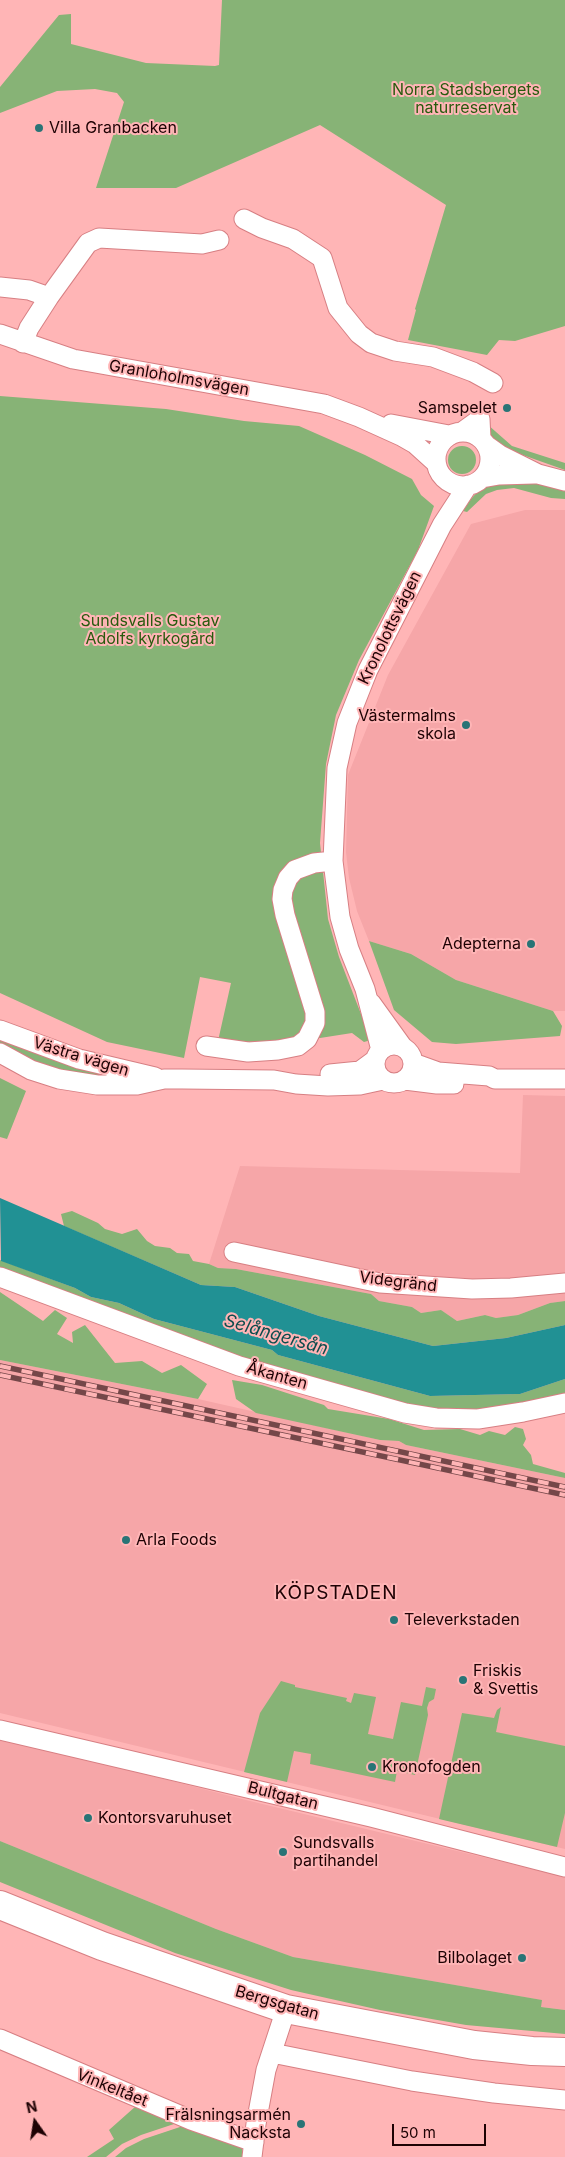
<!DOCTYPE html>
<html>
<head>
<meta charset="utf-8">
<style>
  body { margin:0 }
  #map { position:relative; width:565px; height:2157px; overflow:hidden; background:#ffb5b6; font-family:Inter,sans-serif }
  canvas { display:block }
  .north { position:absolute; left:10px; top:2097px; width:50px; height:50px; -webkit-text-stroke:4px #ffb5b6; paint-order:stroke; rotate:347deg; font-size:14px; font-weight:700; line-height:20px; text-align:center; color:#1e0204 }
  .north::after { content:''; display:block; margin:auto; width:18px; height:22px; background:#1e0204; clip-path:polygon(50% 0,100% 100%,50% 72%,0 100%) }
  .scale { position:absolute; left:392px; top:2124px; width:94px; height:22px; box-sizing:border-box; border:2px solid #1e0204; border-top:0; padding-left:6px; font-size:15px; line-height:18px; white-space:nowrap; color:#1e0204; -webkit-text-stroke:4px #ffb5b6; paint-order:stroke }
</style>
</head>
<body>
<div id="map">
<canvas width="565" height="2157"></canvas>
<div class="north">N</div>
<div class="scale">50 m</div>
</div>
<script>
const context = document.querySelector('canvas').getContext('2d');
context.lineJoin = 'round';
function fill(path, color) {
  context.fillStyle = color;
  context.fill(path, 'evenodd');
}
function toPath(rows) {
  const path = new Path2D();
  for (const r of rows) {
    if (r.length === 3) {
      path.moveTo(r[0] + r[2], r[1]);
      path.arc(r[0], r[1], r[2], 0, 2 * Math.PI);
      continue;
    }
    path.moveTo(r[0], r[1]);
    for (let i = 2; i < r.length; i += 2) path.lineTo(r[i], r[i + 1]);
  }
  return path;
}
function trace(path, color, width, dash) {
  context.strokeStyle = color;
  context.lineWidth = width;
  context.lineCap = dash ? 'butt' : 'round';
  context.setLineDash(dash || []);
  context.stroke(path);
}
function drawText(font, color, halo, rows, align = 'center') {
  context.font = font + ' Inter,sans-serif';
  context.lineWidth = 4;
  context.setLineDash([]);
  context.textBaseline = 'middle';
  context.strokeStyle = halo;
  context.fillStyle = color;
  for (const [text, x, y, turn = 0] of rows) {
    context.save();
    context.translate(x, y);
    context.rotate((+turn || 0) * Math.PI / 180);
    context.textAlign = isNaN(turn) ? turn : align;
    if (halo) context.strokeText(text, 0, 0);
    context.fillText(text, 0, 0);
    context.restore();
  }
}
fill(toPath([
  [525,510,565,510,565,1011,553,1011,456,980,411,954,369,941,357,911,349,878,346,852,348,775,388,675,471,524],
  [523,1095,565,1096,565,1301,550,1303,518,1315,496,1318,485,1315,457,1321,441,1310,421,1313,412,1307,379,1301,371,1294,236,1269,218,1268,209,1264,240,1166,520,1173],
  [0,1360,198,1399,380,1440,399,1441,406,1445,565,1478,565,1849,0,1713],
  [0,1737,246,1800,565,1877,565,2010,541,2007,541,2000,293,1957,216,1929,0,1841]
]), '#f6a6a8');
fill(toPath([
  [222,0,565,0,565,326,515,341,499,340,487,355,408,340,416,310,415,309,446,205,320,125,176,188,96,188,124,102,117,93,95,89,57,91,0,113,0,87,59,15,71,14,71,44,146,63,215,66,219,65],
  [0,396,166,409,244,421,299,426,365,455,412,479,421,495,434,506,418,550,359,660,336,715,326,764,320,843,328,919,339,957,371,1040,364,1042,352,1033,320,1038,228,1043,218,1041,231,983,200,977,184,1058,107,1042,0,993],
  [487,424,512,446,565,463,565,470,503,448,492,439],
  [462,460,14],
  [530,482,565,491,565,499,551,498,514,488,497,490,486,494,467,512,463,511,471,499,480,489,489,485],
  [369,941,411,954,456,980,553,1011,562,1026,560,1036,456,1044,432,1042,394,1010],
  [0,1036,125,1079,65,1072,34,1062,0,1044],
  [0,1078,26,1091,7,1139,0,1137],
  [72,1211,98,1223,105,1229,122,1234,137,1229,147,1241,155,1246,170,1248,177,1253,189,1254,193,1261,209,1264,218,1268,236,1269,371,1294,379,1301,412,1307,421,1313,441,1310,457,1321,485,1315,496,1318,518,1315,550,1303,565,1301,565,1325,506,1338,433,1346,319,1316,235,1287,201,1285,64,1226,61,1214],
  [0,1260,75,1288,91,1297,119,1303,154,1319,272,1350,278,1355,430,1396,520,1394,565,1379,565,1394,479,1411,424,1410,259,1365,0,1273],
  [0,1292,43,1321,55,1310,67,1318,57,1334,73,1343,72,1332,85,1325,115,1363,142,1361,162,1373,181,1365,207,1384,198,1399,0,1360],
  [232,1380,262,1385,324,1405,328,1409,389,1419,424,1430,460,1429,480,1435,489,1431,505,1435,515,1427,523,1429,526,1439,523,1445,531,1455,533,1464,565,1473,565,1478,406,1445,399,1441,380,1440,256,1413,236,1399],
  [281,1681,295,1685,295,1687,347,1698,346,1701,351,1703,354,1693,376,1697,368,1734,393,1739,401,1702,422,1706,426,1687,436,1689,434,1699,429,1702,427,1708,428,1715,415,1775,397,1771,395,1782,310,1764,311,1754,294,1751,287,1782,244,1772,260,1713],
  [501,1707,496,1732,565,1746,565,1813,557,1847,439,1819,462,1713,494,1718,497,1710],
  [0,1841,216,1929,293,1957,542,2000,541,2007,565,2010,565,2034,466,2025,380,2010,291,1990,175,1953,0,1882],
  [136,2106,180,2122,141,2135,122,2144,106,2157,87,2157,114,2139,109,2130],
  [186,2125,239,2145,242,2148,243,2157,115,2157,126,2148,144,2139]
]), '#87b376');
fill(toPath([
  [0,1198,201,1285,235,1287,319,1316,433,1346,506,1338,565,1325,565,1379,520,1394,430,1396,278,1355,272,1350,154,1319,119,1303,91,1297,75,1288,1,1261]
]), '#219194');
const minor = toPath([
  [244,219,262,228,293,239,322,258,338,308,359,334,371,343,395,351,433,357,473,372,493,383],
  [0,287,29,290,49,297,29,328,23,343],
  [49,297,88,243,99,238,202,244,219,240],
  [0,334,73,359,324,404,359,417,401,436,415,444,436,463],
  [391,424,449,435],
  [462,432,480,419,481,439],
  [463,459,27],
  [486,445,500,455,538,474,565,481],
  [482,478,499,475,534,474],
  [371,1003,402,1046],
  [0,1030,79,1059,155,1077],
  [394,1064,19],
  [206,1046,248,1052,278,1050,298,1046,307,1039,315,1023,315,1012,285,915,282,899,283,890,288,878,295,870,314,863,333,861],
  [381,1050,365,989,349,949,340,917,333,861,337,768,347,723,368,670,442,525,468,485],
  [0,1053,31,1070,59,1079,97,1085,137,1085,164,1079,182,1079,274,1080,296,1084,328,1086,360,1085,383,1080],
  [413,1063,438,1072,489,1076,495,1079,565,1079],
  [330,1074,360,1071,375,1060],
  [405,1080,437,1084,454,1084],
  [234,1252,380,1283,472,1289,511,1288,565,1283],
  [0,1277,239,1366,405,1413,436,1418,478,1419,523,1412,565,1403],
  [0,1730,371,1817,565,1867],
  [0,2039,191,2120,254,2142],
  [272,2053,412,2081,494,2093,565,2100],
  [252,2157,256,2124,266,2070,286,2009]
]);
const highway = toPath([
  [0,1905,102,1946,286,2009,474,2045,532,2051,565,2052]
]);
trace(minor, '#d77f83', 21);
trace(highway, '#d77f83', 30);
trace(minor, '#fff', 19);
trace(highway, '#fff', 28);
const rail = toPath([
  [0,1366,565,1487],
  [0,1375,565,1495]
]);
trace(rail, '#754749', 5.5);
trace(rail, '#ffb5b6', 4, [11]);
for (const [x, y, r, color] of [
  [39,128,5,"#297476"],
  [507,408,5,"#297476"],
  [466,725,5,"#297476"],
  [531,944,5,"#297476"],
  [126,1540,5,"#297476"],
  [394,1620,5,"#297476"],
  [463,1680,5,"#297476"],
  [372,1767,5,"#297476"],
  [88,1818,5,"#297476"],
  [283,1852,5,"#297476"],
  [522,1958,5,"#297476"],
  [301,2124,5,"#297476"]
]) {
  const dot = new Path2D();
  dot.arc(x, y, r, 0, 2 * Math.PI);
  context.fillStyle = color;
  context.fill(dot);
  trace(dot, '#ffb5b6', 2);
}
drawText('16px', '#285b0e', '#ffb5b6', [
  ["Norra Stadsbergets",466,90],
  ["naturreservat",466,108],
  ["Sundsvalls Gustav",150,621],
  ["Adolfs kyrkogård",150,639]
]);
drawText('16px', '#1e0204', '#ffb5b6', [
  ["Villa Granbacken",49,128],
  ["Samspelet",497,408,"right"],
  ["Västermalms",456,716,"right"],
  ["skola",456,734,"right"],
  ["Adepterna",521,944,"right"],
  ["Arla Foods",136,1540],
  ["Televerkstaden",404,1620],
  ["Friskis",473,1671],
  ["& Svettis",473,1689],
  ["Kronofogden",382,1767],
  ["Kontorsvaruhuset",98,1818],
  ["Sundsvalls",293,1843],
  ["partihandel",293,1861],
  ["Bilbolaget",512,1958,"right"],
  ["Frälsningsarmén",291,2115,"right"],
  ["Nacksta",291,2133,"right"]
], 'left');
drawText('16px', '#1e0204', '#ffb5b6', [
  ["Granloholmsvägen",179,378,10],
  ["Kronolottsvägen",390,628,-64],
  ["Västra vägen",81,1057,17],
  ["Videgränd",398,1282,7],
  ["Åkanten",277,1376,16],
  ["Bultgatan",283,1796,14],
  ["Bergsgatan",277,2003,16],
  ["Vinkeltået",112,2088,22]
]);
drawText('italic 18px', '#0e4c4d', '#ffb5b6', [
  ["Selångersån",276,1335,16]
]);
context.letterSpacing = '1px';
drawText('19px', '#1e0204', '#ffb5b6', [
  ["KÖPSTADEN",336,1593]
]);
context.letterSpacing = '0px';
</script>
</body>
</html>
